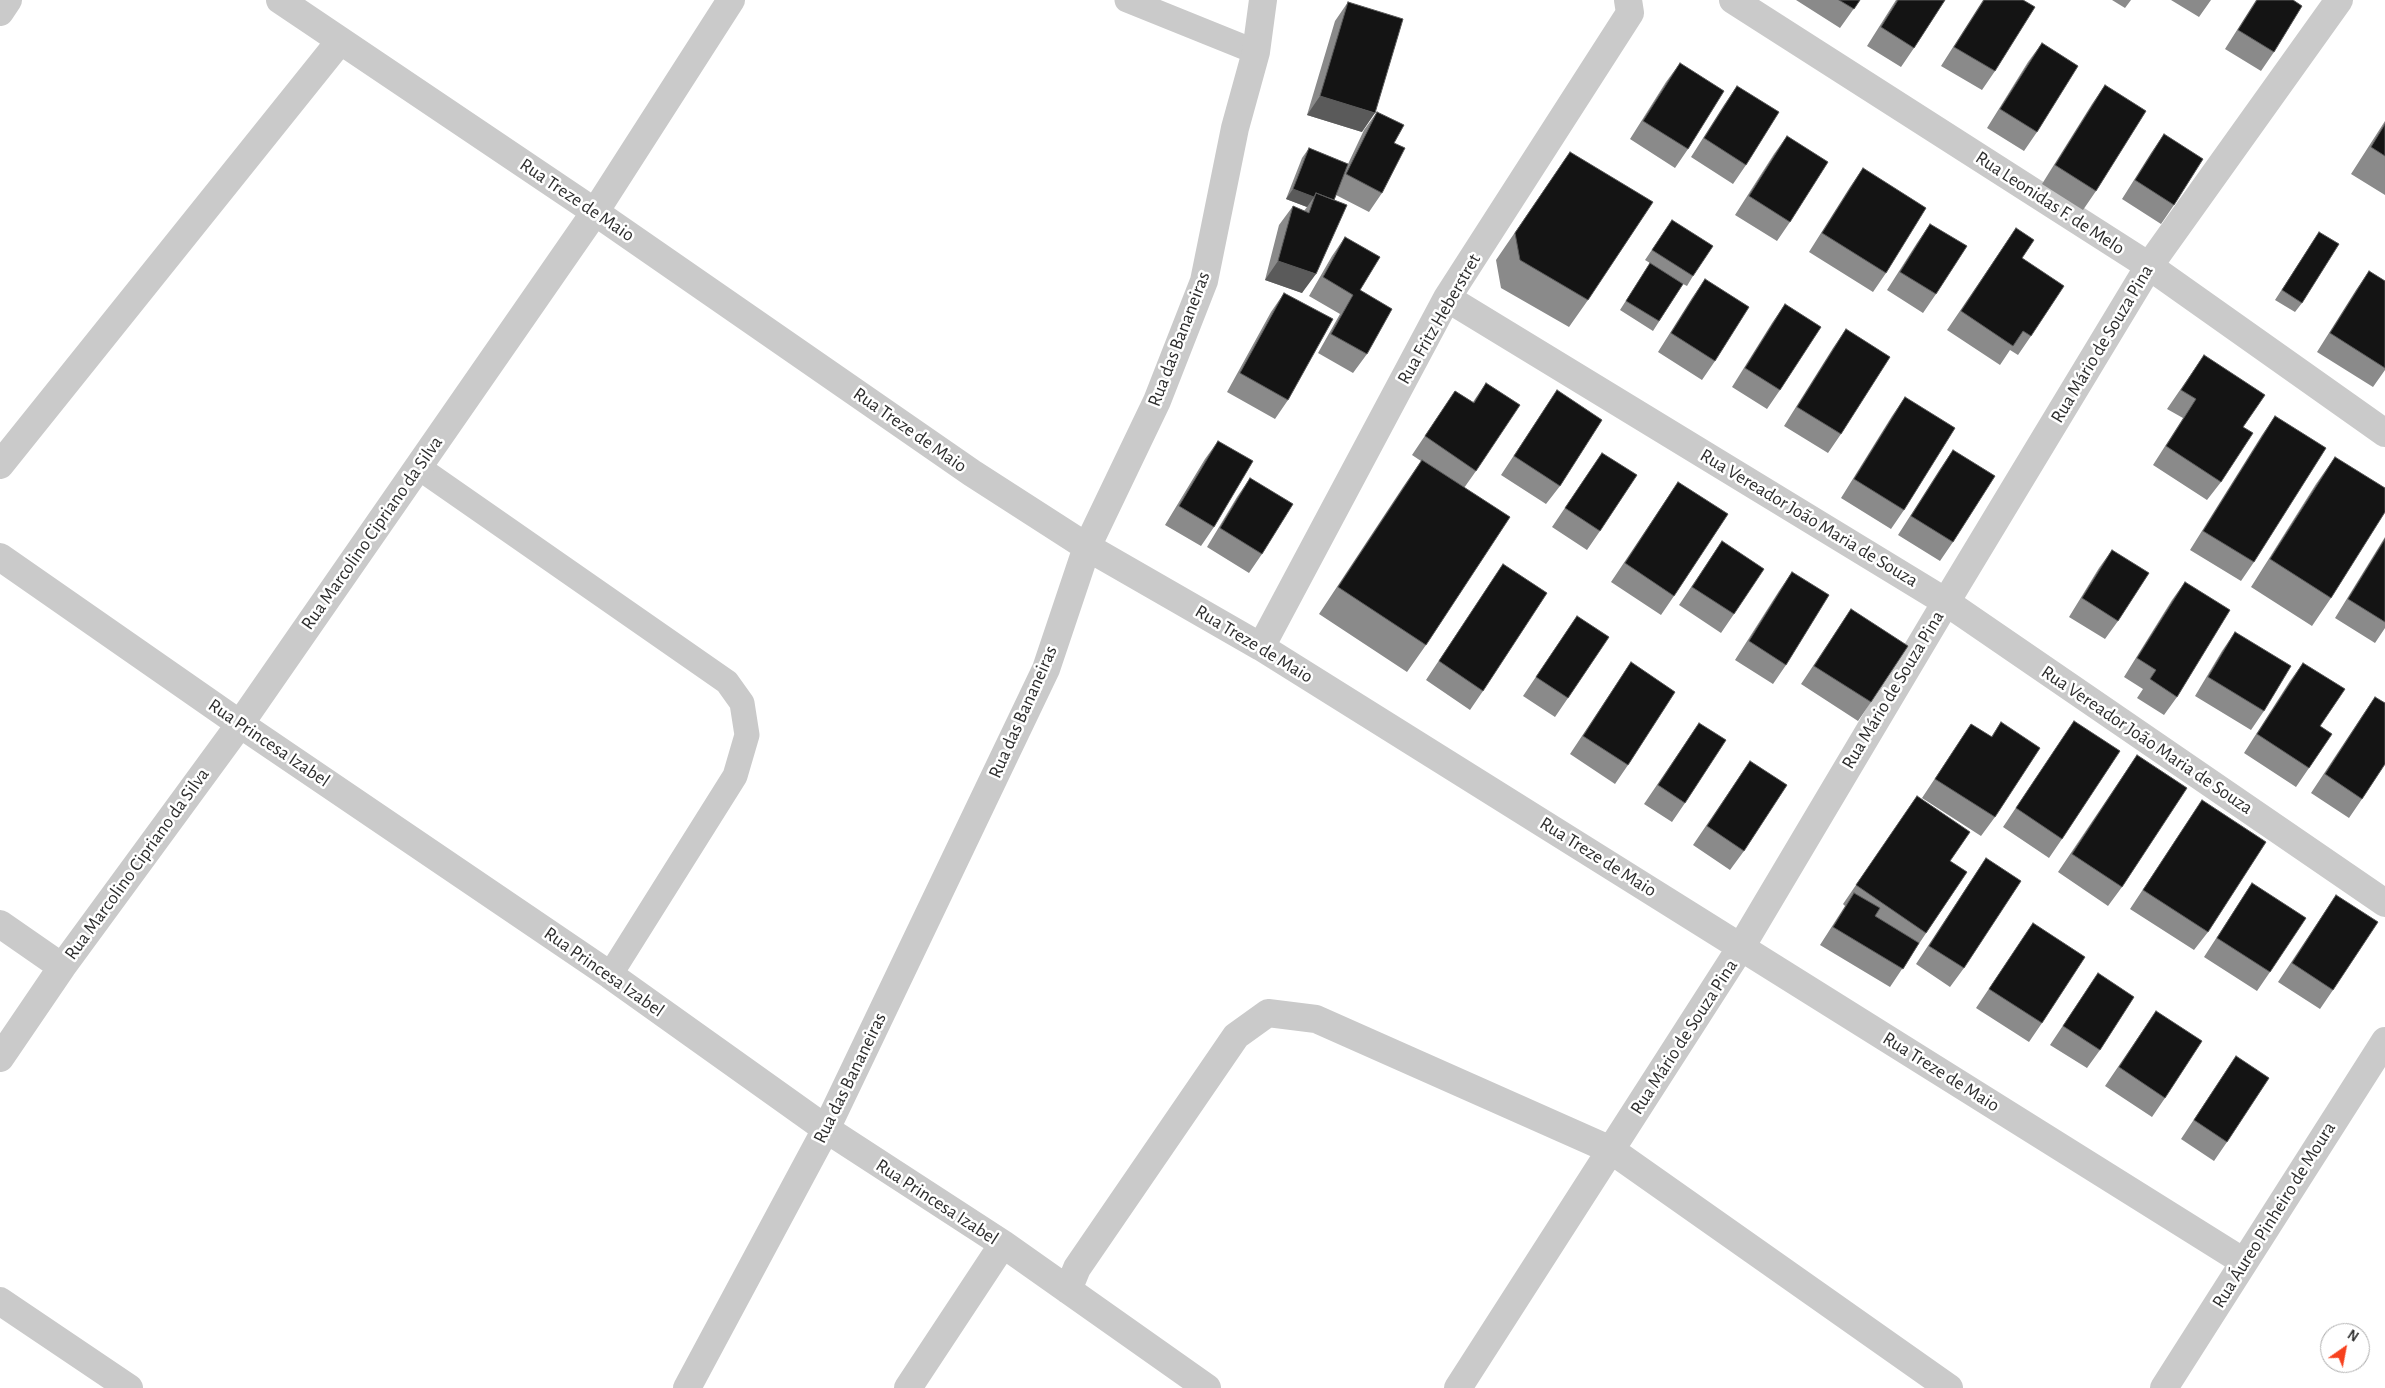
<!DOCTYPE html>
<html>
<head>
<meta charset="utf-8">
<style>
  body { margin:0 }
  #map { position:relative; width:2385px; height:1388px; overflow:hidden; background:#fff; font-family:"Alegreya Sans",sans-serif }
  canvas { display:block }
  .north { position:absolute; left:2320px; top:1323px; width:50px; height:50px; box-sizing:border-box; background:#fff; border:1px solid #ababab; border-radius:50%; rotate:33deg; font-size:14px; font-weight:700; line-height:20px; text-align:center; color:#2d2d2d }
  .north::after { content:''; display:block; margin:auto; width:18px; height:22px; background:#f7411d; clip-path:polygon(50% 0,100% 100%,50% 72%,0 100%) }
</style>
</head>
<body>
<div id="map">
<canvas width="2385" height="1388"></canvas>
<div class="north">N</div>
</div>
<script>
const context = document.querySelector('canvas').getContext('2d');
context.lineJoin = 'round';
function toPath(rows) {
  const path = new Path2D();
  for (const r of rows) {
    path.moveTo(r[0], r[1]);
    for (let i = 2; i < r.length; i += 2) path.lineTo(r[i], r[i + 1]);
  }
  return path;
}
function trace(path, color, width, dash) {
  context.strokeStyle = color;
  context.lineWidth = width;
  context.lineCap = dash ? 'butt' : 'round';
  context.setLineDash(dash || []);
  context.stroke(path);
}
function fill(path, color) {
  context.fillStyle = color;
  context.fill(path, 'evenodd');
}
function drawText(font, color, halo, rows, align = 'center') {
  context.font = font + ' "Alegreya Sans",sans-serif';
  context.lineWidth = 5;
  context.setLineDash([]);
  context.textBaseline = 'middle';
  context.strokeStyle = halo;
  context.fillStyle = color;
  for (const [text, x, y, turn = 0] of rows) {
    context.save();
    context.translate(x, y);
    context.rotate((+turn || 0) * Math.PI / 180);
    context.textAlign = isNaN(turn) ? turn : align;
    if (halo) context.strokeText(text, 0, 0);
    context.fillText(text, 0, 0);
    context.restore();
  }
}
trace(toPath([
  [1127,0,1256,52],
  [418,467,727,682,742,703,747,735,735,776,610,975]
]), '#cacaca', 25);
trace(toPath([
  [280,0,595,212,972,473,1087,547,1261,647,2244,1262],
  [1733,0,2149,266,2385,433],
  [0,12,8,0],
  [1447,298,1946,602,2385,903],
  [0,465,340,41],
  [0,557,240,724,610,975,826,1129,1003,1244,1207,1388],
  [1261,647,1447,298,1630,13,1628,0],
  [0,924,62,967],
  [0,1058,62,967,240,724,595,212,731,0],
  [1068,1290,1077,1268,1236,1036,1268,1013,1316,1019,1611,1150,1949,1388],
  [0,1301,129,1388],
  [687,1388,826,1129,1046,669,1087,547,1157,401,1204,281,1235,128,1256,52,1263,0],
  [908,1388,1003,1244],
  [1458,1388,1741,947,1946,602,2149,266,2339,0],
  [2164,1388,2385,1041]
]), '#cacaca', 28);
fill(toPath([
  [1796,0,1860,0,1840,28],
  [1896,0,1945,0,1914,48,1901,67,1867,46],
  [1983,0,2023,0,1995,71,1982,90,1941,66],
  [2112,0,2131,0,2125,8],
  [2171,0,2211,0,2199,17],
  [2256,0,2293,0,2274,52,2261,71,2225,49],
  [1348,2,1362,132,1307,115,1335,21],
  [2042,43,2037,132,2024,151,1987,128,2028,62],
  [1680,63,1688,149,1675,168,1630,139,1666,82],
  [2105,85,2096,191,2083,210,2042,184,2092,104],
  [1737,86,1746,165,1733,184,1691,157,1724,105],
  [1377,112,1394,143,1382,193,1369,212,1336,195,1302,293,1265,280,1279,225,1293,206,1304,211,1307,207,1286,199,1302,158,1309,148,1348,164,1364,130],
  [2385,121,2385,195,2351,174],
  [2164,134,2174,205,2161,224,2122,199,2151,153],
  [1787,136,1790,222,1777,241,1735,215,1774,154],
  [1570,152,1588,300,1569,327,1501,288,1496,260],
  [1863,168,1886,273,1873,292,1809,252,1850,187],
  [1672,220,1693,276,1687,286,1683,284,1653,331,1620,310,1650,263,1645,260],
  [1930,224,1936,294,1923,313,1887,290,1917,243],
  [2016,228,2022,258,2031,336,2018,355,2010,350,2000,365,1947,330],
  [2319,232,2302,303,2295,312,2275,300],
  [1345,237,1360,290,1367,354,1353,373,1318,353,1340,314,1309,296,1332,256],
  [2369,271,2385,281,2385,370,2373,387,2317,352,2356,290],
  [1705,279,1715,361,1702,380,1658,352,1692,298],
  [1284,293,1288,400,1275,419,1227,392,1271,312],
  [1785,304,1780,390,1767,409,1732,387,1772,323],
  [1846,329,1841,434,1828,453,1784,426,1833,348],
  [2204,355,2243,427,2221,482,2207,500,2153,465,2183,418,2167,409],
  [1486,383,1476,471,1464,488,1426,645,1407,672,1319,614,1403,487,1421,461,1412,455,1455,391,1473,402],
  [1557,390,1560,486,1546,504,1501,475],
  [1905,397,1904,510,1891,529,1841,498,1892,416],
  [2275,416,2254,562,2241,581,2190,550,2262,435],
  [1218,441,1214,527,1201,546,1165,525,1205,459],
  [1953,450,1953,542,1940,561,1898,535,1940,469],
  [1602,453,1600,531,1587,550,1552,527],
  [2335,457,2331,598,2312,626,2251,587,2316,484],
  [1250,478,1262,554,1249,573,1207,547,1237,497],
  [1678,482,1674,596,1661,615,1611,582],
  [2385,537,2385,628,2375,643,2335,618],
  [1722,541,1734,614,1721,633,1679,605],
  [2112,550,2118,621,2105,639,2069,617,2099,568],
  [1503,564,1483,691,1470,710,1426,680],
  [1792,572,1786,665,1773,684,1735,660,1779,591],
  [2185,582,2177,697,2164,715,2137,698,2143,689,2124,677,2172,600],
  [1851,609,1871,702,1858,721,1801,684],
  [1577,616,1568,698,1555,717,1523,696],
  [2235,632,2264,711,2251,730,2195,696,2222,651],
  [1631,662,1628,765,1615,784,1570,754],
  [2303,663,2320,726,2309,768,2296,787,2244,753,2290,681],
  [2375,697,2362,799,2349,818,2311,793,2362,716],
  [2074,721,2062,839,2049,858,2003,827],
  [2001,722,1995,817,1981,836,1922,798,1971,724,1991,737],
  [1699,723,1685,803,1672,822,1644,804],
  [2137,755,2122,887,2108,906,2058,872],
  [1750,761,1744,851,1730,870,1693,845],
  [1917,796,1950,861,1967,872,1890,987,1820,945,1845,906,1843,904],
  [2202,800,2208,932,2194,950,2130,909],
  [1986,858,1964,968,1950,987,1916,964],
  [2252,883,2270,972,2257,991,2204,957],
  [2336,895,2333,990,2320,1009,2278,982],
  [2033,923,2042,1023,2029,1042,1976,1008],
  [2098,973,2100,1050,2087,1068,2050,1045],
  [2156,1011,2165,1098,2152,1117,2105,1086],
  [2236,1056,2227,1142,2214,1161,2181,1139]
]), '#8a8a8a');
fill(toPath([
  [1320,96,1375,113,1362,132,1307,115],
  [1293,189,1314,197,1307,207,1286,199],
  [1278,261,1316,274,1302,293,1265,280]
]), '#5a5a5a');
const building = toPath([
  [1839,0,1860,0,1854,9,1839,0],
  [1898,0,1945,0,1914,48,1881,27,1898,0],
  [1984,0,2023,0,2035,7,1995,71,1954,47,1984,0],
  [2257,0,2293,0,2302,6,2274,52,2238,30,2257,0],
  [1348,2,1403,19,1375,113,1320,96,1348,2],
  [2042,43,2078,66,2037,132,2000,109,2042,43],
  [1680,63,1724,91,1688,149,1643,121,1680,63],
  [2105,85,2146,111,2096,191,2055,165,2105,85],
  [1737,86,1779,112,1746,165,1704,138,1737,86],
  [1377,112,1404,125,1394,143,1405,148,1382,193,1346,174,1377,112],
  [2385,124,2385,156,2371,147,2385,124],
  [2164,134,2203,159,2174,205,2135,180,2164,134],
  [1787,136,1828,162,1790,222,1749,196,1787,136],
  [1309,148,1348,164,1334,200,1316,193,1314,197,1293,189,1309,148],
  [1570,152,1653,202,1588,300,1520,260,1515,233,1570,152],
  [1863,168,1926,208,1886,273,1822,233,1863,168],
  [1316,193,1347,205,1316,274,1278,261,1293,206,1309,213,1316,193],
  [1672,220,1713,246,1693,276,1652,250,1672,220],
  [1930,224,1967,246,1936,294,1900,272,1930,224],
  [2016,228,2034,240,2022,258,2064,286,2031,336,2023,331,2013,346,1961,311,2016,228],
  [2319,232,2339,244,2302,303,2282,290,2319,232],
  [1345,237,1380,257,1360,290,1392,309,1367,354,1331,334,1353,295,1323,277,1345,237],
  [1650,263,1683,284,1659,321,1626,301,1650,263],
  [2369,271,2385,281,2385,368,2330,333,2369,271],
  [1705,279,1749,307,1715,361,1671,333,1705,279],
  [1284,293,1333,319,1288,400,1240,373,1284,293],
  [1785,304,1821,327,1780,390,1745,368,1785,304],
  [1846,329,1890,357,1841,434,1797,407,1846,329],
  [2204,355,2265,395,2243,427,2253,433,2221,482,2166,446,2196,399,2181,390,2204,355],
  [1486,383,1520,405,1476,471,1425,436,1455,391,1474,403,1486,383],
  [1557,390,1602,420,1560,486,1514,456,1557,390],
  [1905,397,1955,428,1904,510,1854,479,1905,397],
  [2275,416,2326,448,2254,562,2203,531,2275,416],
  [1218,441,1253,461,1214,527,1179,506,1218,441],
  [1953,450,1995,476,1953,542,1911,516,1953,450],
  [1602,453,1637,475,1600,531,1565,508,1602,453],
  [2335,457,2385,488,2385,512,2331,598,2270,559,2335,457],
  [1422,460,1510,517,1426,645,1338,587,1422,460],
  [1250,478,1293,504,1262,554,1220,528,1250,478],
  [1678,482,1728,514,1674,596,1625,563,1678,482],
  [2385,539,2385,622,2348,599,2385,539],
  [1722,541,1764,569,1734,614,1692,587,1722,541],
  [2112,550,2149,573,2118,621,2082,598,2112,550],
  [1503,564,1547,593,1483,691,1439,661,1503,564],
  [1792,572,1829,595,1786,665,1749,641,1792,572],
  [2185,582,2230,610,2177,697,2150,679,2156,670,2137,658,2185,582],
  [1851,609,1908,646,1871,702,1814,666,1851,609],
  [1577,616,1609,637,1568,698,1536,677,1577,616],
  [2235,632,2291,666,2264,711,2208,677,2235,632],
  [1631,662,1675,692,1628,765,1583,736,1631,662],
  [2303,663,2345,689,2320,726,2332,734,2309,768,2257,734,2303,663],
  [2375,697,2385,703,2385,764,2362,799,2325,774,2375,697],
  [2074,721,2120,751,2062,839,2016,808,2074,721],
  [2001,722,2040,748,1995,817,1935,779,1971,724,1992,737,2001,722],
  [1699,723,1726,740,1685,803,1658,785,1699,723],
  [2137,755,2187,788,2122,887,2072,854,2137,755],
  [1750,761,1787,785,1744,851,1707,826,1750,761],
  [1917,796,1970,832,1950,861,1967,872,1926,933,1856,885,1917,796],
  [2202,800,2266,842,2208,932,2143,890,2202,800],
  [1986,858,2021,881,1964,968,1929,946,1986,858],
  [2252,883,2306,918,2270,972,2217,938,2252,883],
  [1854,893,1880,908,1875,916,1919,943,1903,969,1833,927,1854,893],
  [2336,895,2378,922,2333,990,2292,963,2336,895],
  [2033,923,2085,957,2042,1023,1989,989,2033,923],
  [2098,973,2134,997,2100,1050,2063,1026,2098,973],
  [2156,1011,2202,1041,2165,1098,2119,1067,2156,1011],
  [2236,1056,2269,1078,2227,1142,2194,1120,2236,1056]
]);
fill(building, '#141414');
trace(building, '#5a5a5a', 1);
drawText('19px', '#2d2d2d', '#fff', [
  ["Rua Treze de Maio",577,200,34],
  ["Rua Leonidas F. de Melo",2050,203,33],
  ["Rua Fritz Heberstret",1439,319,-60],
  ["Rua das Bananeiras",1179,339,-69],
  ["Rua Mário de Souza Pina",2102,344,-59],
  ["Rua Treze de Maio",910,430,35],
  ["Rua Vereador João Maria de Souza",1809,518,31],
  ["Rua Marcolino Cipriano da Silva",372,533,-55],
  ["Rua Treze de Maio",1254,644,31],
  ["Rua Mário de Souza Pina",1893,690,-59],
  ["Rua das Bananeiras",1023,712,-66],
  ["Rua Vereador João Maria de Souza",2147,740,34],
  ["Rua Princesa Izabel",269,743,34],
  ["Rua Treze de Maio",1598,857,32],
  ["Rua Marcolino Cipriano da Silva",137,864,-54],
  ["Rua Princesa Izabel",604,972,35],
  ["Rua Mário de Souza Pina",1684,1037,-57],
  ["Rua Treze de Maio",1941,1072,32],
  ["Rua das Bananeiras",850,1078,-64],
  ["Rua Princesa Izabel",937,1202,33],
  ["Rua Áureo Pinheiro de Moura",2274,1215,-58]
]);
</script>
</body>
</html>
